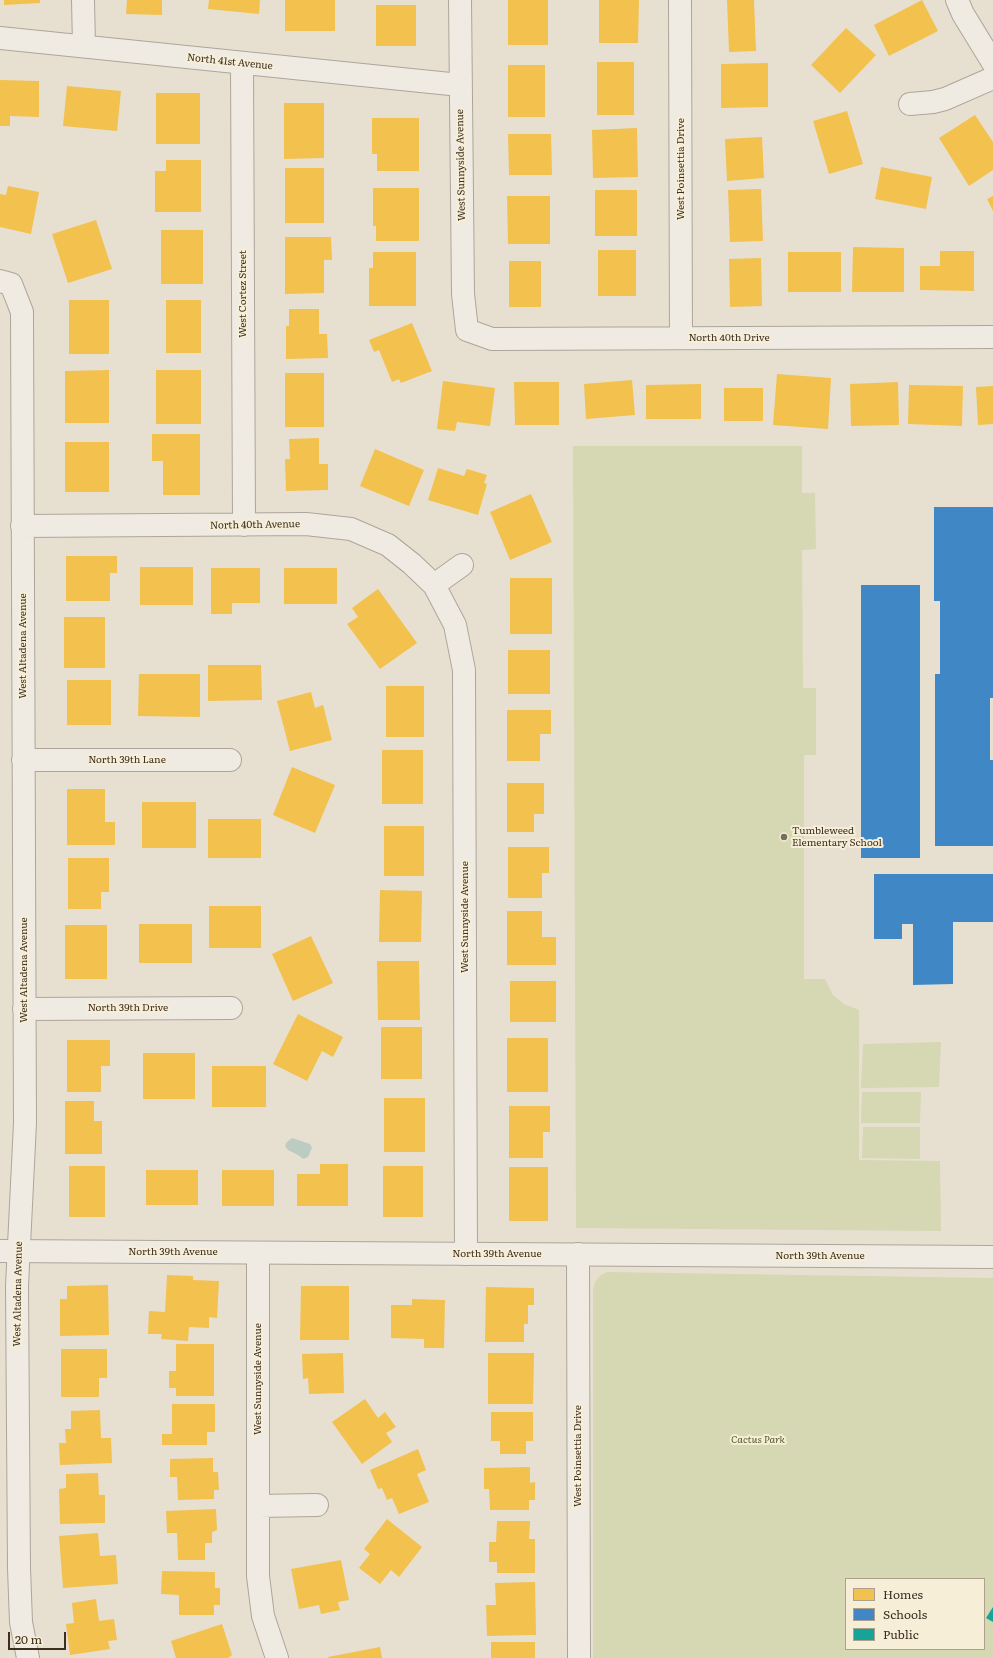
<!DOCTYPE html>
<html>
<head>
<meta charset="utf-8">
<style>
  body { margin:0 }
  #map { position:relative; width:993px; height:1658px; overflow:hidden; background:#e7e0d1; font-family:Literata,serif }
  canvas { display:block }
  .legend { position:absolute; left:845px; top:1578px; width:140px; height:72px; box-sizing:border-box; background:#f7eed8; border:1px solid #ada18e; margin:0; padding:5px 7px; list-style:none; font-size:12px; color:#3d2e20 }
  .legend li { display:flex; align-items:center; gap:8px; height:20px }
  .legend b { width:20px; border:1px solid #ada18e }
  .scale { position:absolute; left:8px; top:1632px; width:58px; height:18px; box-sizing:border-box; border:2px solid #3d2e20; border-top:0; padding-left:5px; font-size:12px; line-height:14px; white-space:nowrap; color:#3d2e20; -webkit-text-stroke:3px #f7eed8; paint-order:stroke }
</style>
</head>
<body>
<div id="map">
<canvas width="993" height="1658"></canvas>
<ul class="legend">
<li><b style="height:11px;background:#f2c14e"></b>Homes</li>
<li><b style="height:11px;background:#3f88c5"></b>Schools</li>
<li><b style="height:11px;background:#17a398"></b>Public</li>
</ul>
<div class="scale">20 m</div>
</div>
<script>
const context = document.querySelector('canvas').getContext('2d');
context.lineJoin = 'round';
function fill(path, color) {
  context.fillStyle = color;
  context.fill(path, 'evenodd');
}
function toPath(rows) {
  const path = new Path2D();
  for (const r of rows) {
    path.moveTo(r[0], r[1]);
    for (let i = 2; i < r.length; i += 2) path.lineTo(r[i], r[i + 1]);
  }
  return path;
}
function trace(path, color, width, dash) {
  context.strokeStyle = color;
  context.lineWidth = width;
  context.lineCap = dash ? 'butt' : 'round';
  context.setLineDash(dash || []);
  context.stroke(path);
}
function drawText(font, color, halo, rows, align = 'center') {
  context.font = font + ' Literata,serif';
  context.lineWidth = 4;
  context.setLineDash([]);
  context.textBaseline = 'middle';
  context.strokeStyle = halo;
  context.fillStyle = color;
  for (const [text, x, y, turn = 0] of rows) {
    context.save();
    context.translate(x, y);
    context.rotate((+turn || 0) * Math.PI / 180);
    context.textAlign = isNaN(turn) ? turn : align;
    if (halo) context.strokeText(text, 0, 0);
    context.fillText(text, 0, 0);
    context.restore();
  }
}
fill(toPath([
  [573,446,802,446,802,493,815,493,816,549,802,550,803,688,816,688,816,755,804,755,804,979,825,979,833,995,844,1004,859,1010,859,1160,940,1161,941,1231,576,1228],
  [941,1042,939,1087,861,1088,863,1044],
  [862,1092,921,1092,920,1123,861,1123],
  [863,1127,920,1127,920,1159,862,1158],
  [607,1272,993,1278,993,1658,593,1658,593,1289,595,1282,601,1275],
  [846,1579,984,1579,984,1649,846,1649]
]), '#d6d7b3');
fill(toPath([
  [292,1138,310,1144,312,1148,308,1157,303,1159,298,1155,288,1150,285,1146,287,1142]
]), '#bcccc2');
fill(toPath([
  [4,0,40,0,40,3,4,5],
  [127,0,162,0,162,15,126,14],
  [209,0,260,0,259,14,208,9],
  [285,0,335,0,335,31,285,31],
  [508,0,548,0,548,45,508,45],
  [599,0,639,0,638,43,599,43],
  [727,0,754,0,756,51,729,52],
  [922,0,938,31,889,56,874,25],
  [376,5,416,5,416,46,376,46],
  [846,28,876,55,840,93,811,65],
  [597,62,634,62,634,115,597,115],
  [768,63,768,107,721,108,721,64],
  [508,65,545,65,545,117,508,117],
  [0,80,39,81,39,117,10,116,10,126,0,126],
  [67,86,121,91,117,131,63,126],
  [156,93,200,93,200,144,156,144],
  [284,103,324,103,324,158,284,159],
  [847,111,863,164,829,174,813,121],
  [975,115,993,142,993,170,969,186,939,138],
  [372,118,419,118,419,171,377,171,377,154,372,154],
  [637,128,638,177,593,178,592,130],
  [508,134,551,134,552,175,509,175],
  [762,137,764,178,727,181,725,139],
  [166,160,201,160,201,212,155,212,155,171,166,171],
  [881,167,932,177,926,209,875,199],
  [285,168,324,168,324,223,285,223],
  [8,186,39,192,31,234,0,227,0,194,6,195],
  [373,188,419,188,419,241,376,241,376,226,373,226],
  [761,189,763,241,730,242,728,190],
  [595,190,637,190,637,236,595,236],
  [507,196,550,196,550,244,508,244],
  [993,196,993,211,987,199],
  [96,220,112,269,68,283,52,234],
  [161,230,203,230,203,284,161,284],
  [285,237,331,237,332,260,324,260,324,293,285,294],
  [853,247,904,248,904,292,852,292],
  [598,250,636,250,636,296,598,296],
  [940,251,974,251,974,291,920,290,920,266,940,266],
  [373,252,416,252,416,306,369,306,369,268,373,268],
  [788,252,841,252,841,292,788,292],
  [761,258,762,306,730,307,729,259],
  [509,261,541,261,541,307,509,307],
  [69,300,109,300,109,354,69,354],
  [166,300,201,300,201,353,166,353],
  [289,309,319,309,319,334,327,334,328,358,286,359,286,326,289,326],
  [412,323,432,371,401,383,399,379,392,382,379,350,374,352,369,340],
  [109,370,109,423,65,423,65,371],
  [156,370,201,370,201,424,156,424],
  [285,373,324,373,324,427,285,427],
  [777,374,831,378,828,429,773,425],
  [632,380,635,415,586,419,584,384],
  [443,381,495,388,490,426,457,422,455,431,437,429],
  [514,382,559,382,559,425,515,425],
  [898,382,899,425,851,426,850,384],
  [701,384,701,419,646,419,646,385],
  [909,385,963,386,962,426,908,424],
  [993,386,993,424,978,425,976,387],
  [724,388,763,388,763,421,724,421],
  [152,434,200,434,200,495,163,495,163,461,152,461],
  [319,438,319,464,328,464,328,490,286,491,285,459,290,459,289,439],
  [65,442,109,442,109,492,65,492],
  [375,449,424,470,409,506,360,486],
  [438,468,464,476,467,469,487,475,484,483,487,484,478,515,428,500],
  [531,494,552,542,510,560,490,512],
  [66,556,117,556,117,573,110,573,110,601,66,601],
  [140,567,193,567,193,605,140,605],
  [211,568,260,568,260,603,232,603,232,614,211,614],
  [284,568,337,568,337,604,284,604],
  [510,578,552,578,552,634,510,634],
  [378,589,417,643,380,669,347,624,358,617,352,608],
  [64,617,105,617,105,668,64,668],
  [508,650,550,650,550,694,508,694],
  [208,665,261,665,262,700,208,701],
  [139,674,200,674,200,717,138,716],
  [67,680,111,680,111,725,67,725],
  [386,686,424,686,424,737,386,737],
  [311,692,315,708,323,705,332,740,290,751,277,701],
  [507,710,551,710,551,734,540,734,540,761,507,761],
  [382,750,423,750,423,804,382,804],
  [292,767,335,785,315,833,273,815],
  [507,783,544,783,544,814,534,814,534,832,507,832],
  [67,789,105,789,105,822,115,822,115,845,67,845],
  [142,802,196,802,196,848,142,848],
  [208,819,261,819,261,858,208,858],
  [384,826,424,826,424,876,384,876],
  [508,847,549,847,549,873,542,873,542,898,508,898],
  [68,858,109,858,109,892,101,892,101,909,68,909],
  [380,890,422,891,421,942,379,942],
  [209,906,261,906,261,948,209,948],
  [507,911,542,911,542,937,556,937,556,965,507,965],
  [139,924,192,924,192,963,139,963],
  [65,925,107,925,107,979,65,979],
  [311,936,333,983,293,1001,272,954],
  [377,961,419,961,420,1020,378,1020],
  [510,981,556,981,556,1022,510,1022],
  [298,1014,343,1037,333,1057,322,1051,307,1081,273,1064],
  [381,1027,422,1027,422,1079,381,1079],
  [507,1038,548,1038,548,1092,507,1092],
  [67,1040,110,1040,110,1066,101,1066,101,1092,67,1092],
  [143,1053,195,1053,195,1099,143,1099],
  [212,1066,266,1066,266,1107,212,1107],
  [384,1098,425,1098,425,1152,384,1152],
  [65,1101,94,1101,94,1121,102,1121,102,1154,65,1154],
  [509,1106,550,1106,550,1132,543,1132,543,1158,509,1158],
  [320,1164,348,1164,348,1206,297,1206,297,1174,320,1174],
  [69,1166,105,1166,105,1217,69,1217],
  [383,1166,423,1166,423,1217,383,1217],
  [509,1167,548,1167,548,1221,509,1221],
  [146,1170,198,1170,198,1205,146,1205],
  [222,1170,274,1170,274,1206,222,1206],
  [167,1275,193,1276,193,1280,219,1281,217,1318,209,1317,209,1328,189,1327,188,1341,161,1339,162,1334,148,1334,149,1311,165,1312],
  [108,1285,109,1335,60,1336,60,1299,67,1299,67,1286],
  [301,1286,349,1286,349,1340,300,1340],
  [486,1287,534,1288,534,1305,528,1305,528,1324,524,1324,524,1342,485,1342],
  [412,1299,445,1300,444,1348,424,1348,424,1339,391,1338,391,1305,412,1305],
  [176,1344,214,1344,214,1396,176,1396,176,1388,169,1388,169,1371,176,1371],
  [61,1349,107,1349,107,1378,99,1378,99,1397,61,1397],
  [343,1353,344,1393,309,1394,308,1378,303,1379,302,1354],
  [488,1353,534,1353,533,1404,488,1404],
  [365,1399,378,1418,385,1412,396,1427,386,1433,392,1442,362,1464,332,1422],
  [172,1404,215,1404,215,1432,207,1432,207,1445,162,1445,162,1434,172,1434],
  [100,1410,101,1438,111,1438,112,1463,60,1465,59,1443,66,1443,65,1429,71,1429,71,1411],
  [491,1412,533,1412,533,1441,526,1441,526,1454,500,1454,500,1441,491,1441],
  [418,1449,426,1470,417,1474,429,1502,399,1514,392,1498,387,1500,382,1488,378,1489,370,1470],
  [213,1458,213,1472,218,1472,219,1490,214,1490,214,1499,178,1500,177,1477,170,1477,170,1459],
  [530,1467,530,1483,535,1482,535,1500,529,1500,529,1510,490,1510,489,1489,484,1489,484,1468],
  [98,1473,99,1495,105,1495,105,1523,60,1524,59,1489,66,1488,66,1474],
  [216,1509,217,1530,212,1532,212,1543,205,1543,205,1560,178,1560,177,1533,167,1533,166,1511],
  [387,1519,422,1547,399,1577,391,1570,380,1584,359,1568,370,1554,364,1549],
  [497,1521,530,1521,529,1539,535,1539,535,1573,497,1573,497,1562,489,1562,489,1542,496,1542],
  [98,1533,100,1556,116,1555,118,1584,63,1588,59,1536],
  [341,1560,349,1600,338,1602,340,1610,321,1614,319,1605,299,1609,291,1569],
  [162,1571,215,1572,215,1588,220,1588,220,1605,214,1605,214,1615,179,1615,179,1595,161,1594],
  [535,1582,536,1635,487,1636,486,1605,496,1605,495,1583],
  [96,1599,99,1621,114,1619,117,1640,108,1641,110,1649,70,1655,66,1624,74,1623,72,1603],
  [222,1624,232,1655,228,1658,176,1658,171,1641],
  [491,1642,535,1642,535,1658,491,1658],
  [380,1647,382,1658,328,1658,328,1657]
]), '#f2c14e');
fill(toPath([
  [934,507,993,507,993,698,990,698,990,760,993,760,993,846,935,846,935,674,940,674,940,601,934,601],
  [861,585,920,585,920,858,861,858],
  [874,874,993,874,993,922,953,922,953,984,913,985,913,924,902,924,902,939,874,939]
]), '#3f88c5');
fill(toPath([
  [993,1607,993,1622,986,1618]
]), '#17a398');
const minor = toPath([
  [83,0,84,46],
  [460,0,463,294,467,330,492,339,993,337],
  [680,0,681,338],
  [957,0,963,14,993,63],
  [0,38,460,85],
  [242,64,244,525],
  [910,104,933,102,945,99,993,78],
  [0,281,11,284,22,312,25,1123,17,1286,19,1568,21,1622,28,1658],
  [22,526,306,524,351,529,388,545,412,564,434,585,455,625,464,670,466,1254],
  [434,585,462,565],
  [23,760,230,760],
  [24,1009,231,1008],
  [258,1253,258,1576,263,1616,277,1658],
  [578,1254,579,1658],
  [258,1506,317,1505]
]);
const tertiary = toPath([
  [0,1251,993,1257]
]);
trace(minor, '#ada599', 24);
trace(tertiary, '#ada599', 24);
trace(minor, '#efebe3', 22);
trace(tertiary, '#efebe3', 22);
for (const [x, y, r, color] of [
  [784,837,4,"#786c5e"]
]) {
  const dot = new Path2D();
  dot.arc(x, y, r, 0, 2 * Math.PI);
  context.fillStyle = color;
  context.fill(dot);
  trace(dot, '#f7eed8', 1.5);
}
drawText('10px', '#3d2e20', '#f7eed8', [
  ["North 41st Avenue",230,62,6],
  ["West Sunnyside Avenue",461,165,-91],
  ["West Poinsettia Drive",681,169,-90],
  ["West Cortez Street",243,294,-90],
  ["North 40th Drive",729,338],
  ["North 40th Avenue",255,525,-1],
  ["West Altadena Avenue",23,646,-90],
  ["North 39th Lane",127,760],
  ["West Sunnyside Avenue",465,917,-90],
  ["West Altadena Avenue",24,970,-90],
  ["North 39th Drive",128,1008],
  ["North 39th Avenue",173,1252],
  ["North 39th Avenue",497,1254],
  ["North 39th Avenue",820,1256],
  ["West Altadena Avenue",18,1294,-89],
  ["West Sunnyside Avenue",258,1379,-90],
  ["West Poinsettia Drive",578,1456,-90]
]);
drawText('10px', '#3d2e20', '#f7eed8', [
  ["Tumbleweed",792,831],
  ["Elementary School",792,843]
], 'left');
drawText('italic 10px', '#4d5a26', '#f7eed8', [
  ["Cactus Park",758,1440]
]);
</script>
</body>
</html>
